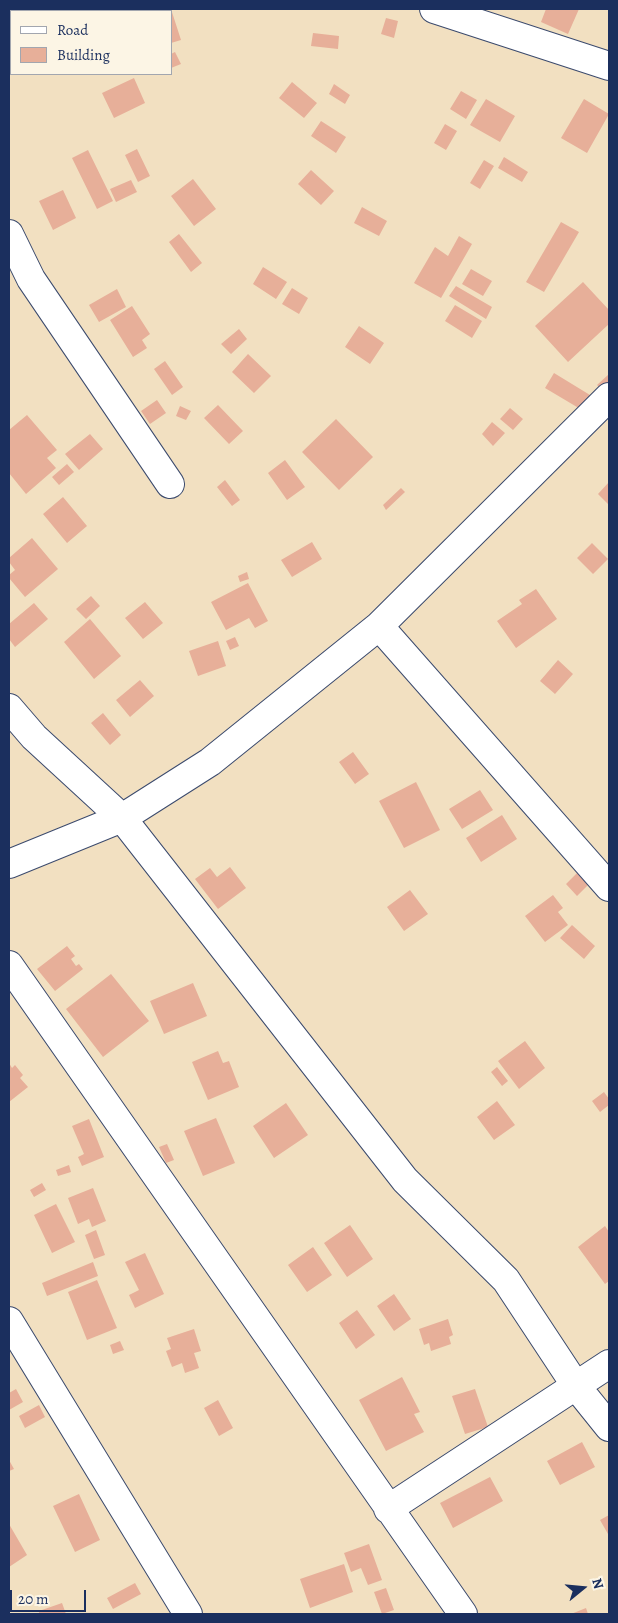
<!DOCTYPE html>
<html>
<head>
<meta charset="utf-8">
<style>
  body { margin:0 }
  #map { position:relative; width:618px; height:1623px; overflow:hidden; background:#f2e0c1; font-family:Alegreya,serif }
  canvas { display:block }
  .frame { position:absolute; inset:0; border:10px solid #1b2f5e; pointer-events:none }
  .legend { position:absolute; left:10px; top:10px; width:162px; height:65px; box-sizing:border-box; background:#fcf5e5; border:1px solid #a2a6af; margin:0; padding:6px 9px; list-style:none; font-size:15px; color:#1b2f5e }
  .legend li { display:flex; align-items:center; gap:10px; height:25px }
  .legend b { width:25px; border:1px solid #a2a6af }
  .north { position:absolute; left:558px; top:1563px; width:50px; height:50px; -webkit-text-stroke:4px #fcf5e5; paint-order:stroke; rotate:73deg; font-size:14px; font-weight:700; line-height:20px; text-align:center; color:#1b2f5e }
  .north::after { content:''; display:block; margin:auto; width:18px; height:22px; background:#1b2f5e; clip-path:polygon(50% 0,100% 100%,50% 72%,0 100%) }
  .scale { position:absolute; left:10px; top:1590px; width:76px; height:22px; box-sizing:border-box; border:2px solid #1b2f5e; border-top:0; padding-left:6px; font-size:15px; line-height:18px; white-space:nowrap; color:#1b2f5e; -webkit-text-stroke:4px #fcf5e5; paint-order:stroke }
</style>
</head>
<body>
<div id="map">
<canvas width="618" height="1623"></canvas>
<div class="frame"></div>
<ul class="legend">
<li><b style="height:6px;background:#fff"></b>Road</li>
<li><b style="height:14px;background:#e7af99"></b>Building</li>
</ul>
<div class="north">N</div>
<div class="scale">20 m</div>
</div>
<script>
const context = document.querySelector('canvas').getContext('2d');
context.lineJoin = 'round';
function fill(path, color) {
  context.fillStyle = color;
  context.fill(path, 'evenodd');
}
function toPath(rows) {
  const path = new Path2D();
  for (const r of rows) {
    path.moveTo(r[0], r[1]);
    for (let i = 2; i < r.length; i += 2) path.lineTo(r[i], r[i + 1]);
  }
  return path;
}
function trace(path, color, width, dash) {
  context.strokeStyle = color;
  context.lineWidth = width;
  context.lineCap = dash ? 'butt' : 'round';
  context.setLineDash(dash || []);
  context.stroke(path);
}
fill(toPath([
  [162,9,171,9,181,40,171,43,171,11,156,11],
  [546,9,579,9,568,34,541,22],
  [386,18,398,21,394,38,381,34],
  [313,33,339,36,338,49,311,46],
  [175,52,181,64,171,68,171,54],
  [134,78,145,103,114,118,102,93],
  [292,82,317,103,304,118,279,98],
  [334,84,350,95,345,104,329,94],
  [461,91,477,100,466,119,450,109],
  [486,99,515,116,500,142,470,125],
  [584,99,609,114,587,153,561,138],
  [321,121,346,137,336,153,311,136],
  [445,124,457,131,446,150,434,143],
  [137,149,150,176,138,182,125,155],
  [88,150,113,201,97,209,72,158],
  [504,157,528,172,522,182,498,168],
  [484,160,494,166,480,189,470,183],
  [311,170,334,191,321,205,298,184],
  [193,179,216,209,194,226,171,196],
  [131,180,137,192,116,202,110,189],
  [63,190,76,218,53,230,39,201],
  [362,207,387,221,379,236,354,223],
  [561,222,579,232,544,292,526,282],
  [179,234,202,263,191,272,169,242],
  [459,236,472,244,441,298,414,283,435,247,448,256],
  [263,267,287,282,276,299,253,284],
  [471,269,492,281,483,296,462,284],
  [583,282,609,310,609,324,568,362,535,326],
  [456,286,492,307,486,319,449,296],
  [292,288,308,298,299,314,282,304],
  [117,289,126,307,99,322,89,305],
  [455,305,482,321,472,338,445,321],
  [132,306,150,334,142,340,147,348,133,357,110,320],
  [359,326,384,343,370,364,345,347],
  [239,329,247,339,231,354,221,344],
  [248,354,271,376,254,393,232,372],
  [165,361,183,387,172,395,154,369],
  [554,373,590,395,582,410,545,388],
  [609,374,609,393,607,395,597,385],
  [157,400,166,413,150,424,141,411],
  [218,405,243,431,229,444,204,418],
  [180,406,191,411,186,420,176,416],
  [510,408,523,419,513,430,500,419],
  [27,415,57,450,47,458,56,468,26,494,9,473,9,430],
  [336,419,373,457,339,490,302,452],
  [492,422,505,433,493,446,482,434],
  [90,434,103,449,79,470,65,454],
  [285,460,305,487,287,500,268,473],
  [67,464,74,472,59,485,52,477],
  [225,480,240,500,232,506,217,487],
  [609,482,609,505,598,494],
  [401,488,405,492,386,510,383,505],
  [63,497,87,526,67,543,43,514],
  [32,538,58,569,25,597,9,578,9,575,15,570,9,562,9,558],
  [312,542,322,559,292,577,281,560],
  [592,543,608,559,593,574,577,558],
  [247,572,249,579,240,582,238,576],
  [248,583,268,621,255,628,249,618,226,630,211,602],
  [536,589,557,619,516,648,497,621,522,604,519,600],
  [91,596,100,606,86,619,76,609],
  [145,602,163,623,143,639,125,618],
  [34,603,48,619,15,647,9,639,9,624],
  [90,619,121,656,94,679,64,642],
  [235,637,239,646,230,650,226,641],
  [218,641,226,666,198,676,189,651],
  [558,660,573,674,555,694,540,681],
  [140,680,154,696,130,717,116,700],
  [103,713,121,735,110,745,91,723],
  [353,752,369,774,355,784,339,762],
  [416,782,440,830,404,848,379,801],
  [480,790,493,810,462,829,449,809],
  [502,815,517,839,481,862,466,838],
  [230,867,246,888,218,909,195,879,210,868,217,877],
  [577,873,588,885,577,896,566,884],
  [410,890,428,914,404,931,387,907],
  [553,895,563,908,558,912,568,925,545,942,525,916],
  [572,925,595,946,584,959,560,938],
  [67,946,75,956,71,959,76,966,79,964,83,969,55,991,37,969],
  [111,974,149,1021,103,1057,66,1009],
  [193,983,207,1016,164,1034,150,1001],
  [525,1041,545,1068,519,1089,498,1061],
  [218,1051,223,1063,229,1061,239,1087,208,1100,192,1062],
  [9,1063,12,1068,15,1065,23,1075,20,1078,28,1087,9,1102],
  [497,1067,508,1081,502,1086,491,1072],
  [604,1092,609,1099,609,1105,600,1112,592,1101],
  [497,1101,515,1125,494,1140,477,1117],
  [286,1103,308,1135,274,1158,253,1126],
  [216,1118,235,1163,203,1176,184,1131],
  [89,1119,104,1157,82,1166,78,1157,84,1154,72,1126],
  [167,1144,174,1160,166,1163,159,1147],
  [69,1165,71,1172,58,1176,56,1170],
  [42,1183,46,1190,34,1197,30,1190],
  [93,1188,106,1221,92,1227,89,1219,78,1224,68,1198],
  [56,1204,75,1242,52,1253,34,1215],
  [350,1225,373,1259,347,1277,324,1243],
  [605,1226,609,1232,609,1281,605,1284,578,1247],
  [96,1230,105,1255,94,1259,85,1235],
  [313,1247,332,1275,307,1292,288,1265],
  [145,1253,164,1294,135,1308,129,1295,139,1290,125,1262],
  [93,1262,98,1276,47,1296,42,1283],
  [97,1280,117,1328,87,1340,68,1292],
  [394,1294,411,1319,394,1331,377,1306],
  [357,1310,375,1335,356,1349,339,1323],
  [448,1319,453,1335,449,1337,451,1344,431,1351,429,1343,424,1345,419,1329],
  [194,1329,201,1351,194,1353,199,1368,185,1373,182,1363,172,1367,166,1351,171,1349,167,1338],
  [120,1341,124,1350,113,1354,110,1345],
  [402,1377,420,1412,414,1414,424,1432,386,1451,359,1400],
  [16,1389,23,1402,9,1410,9,1393],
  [475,1389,488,1427,465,1434,452,1396],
  [218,1400,233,1428,219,1436,204,1408],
  [39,1405,45,1417,25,1428,19,1416],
  [582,1442,595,1467,560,1485,547,1461],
  [9,1460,14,1469,9,1471],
  [490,1477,503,1501,453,1528,440,1503],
  [79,1494,100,1540,75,1552,53,1506],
  [609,1515,609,1533,608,1534,600,1520],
  [9,1524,27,1555,9,1567],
  [369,1544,382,1580,368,1585,361,1568,351,1572,344,1553],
  [344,1564,353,1592,310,1608,300,1579],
  [135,1583,141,1594,113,1609,107,1598],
  [386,1588,394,1610,382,1614,374,1592],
  [62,1603,66,1614,39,1614,39,1611],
  [586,1608,588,1614,571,1614]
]), '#e7af99');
const minor = toPath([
  [434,9,609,66],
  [9,234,31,279,170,484],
  [379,626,609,887],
  [9,708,34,737,122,818,405,1180,506,1280,576,1386,609,1427],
  [9,864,122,818,210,762,379,626,609,397],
  [9,965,463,1614],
  [9,1321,188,1614],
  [388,1509,609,1364]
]);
trace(minor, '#3b4a6d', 30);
trace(minor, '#fff', 28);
</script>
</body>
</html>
